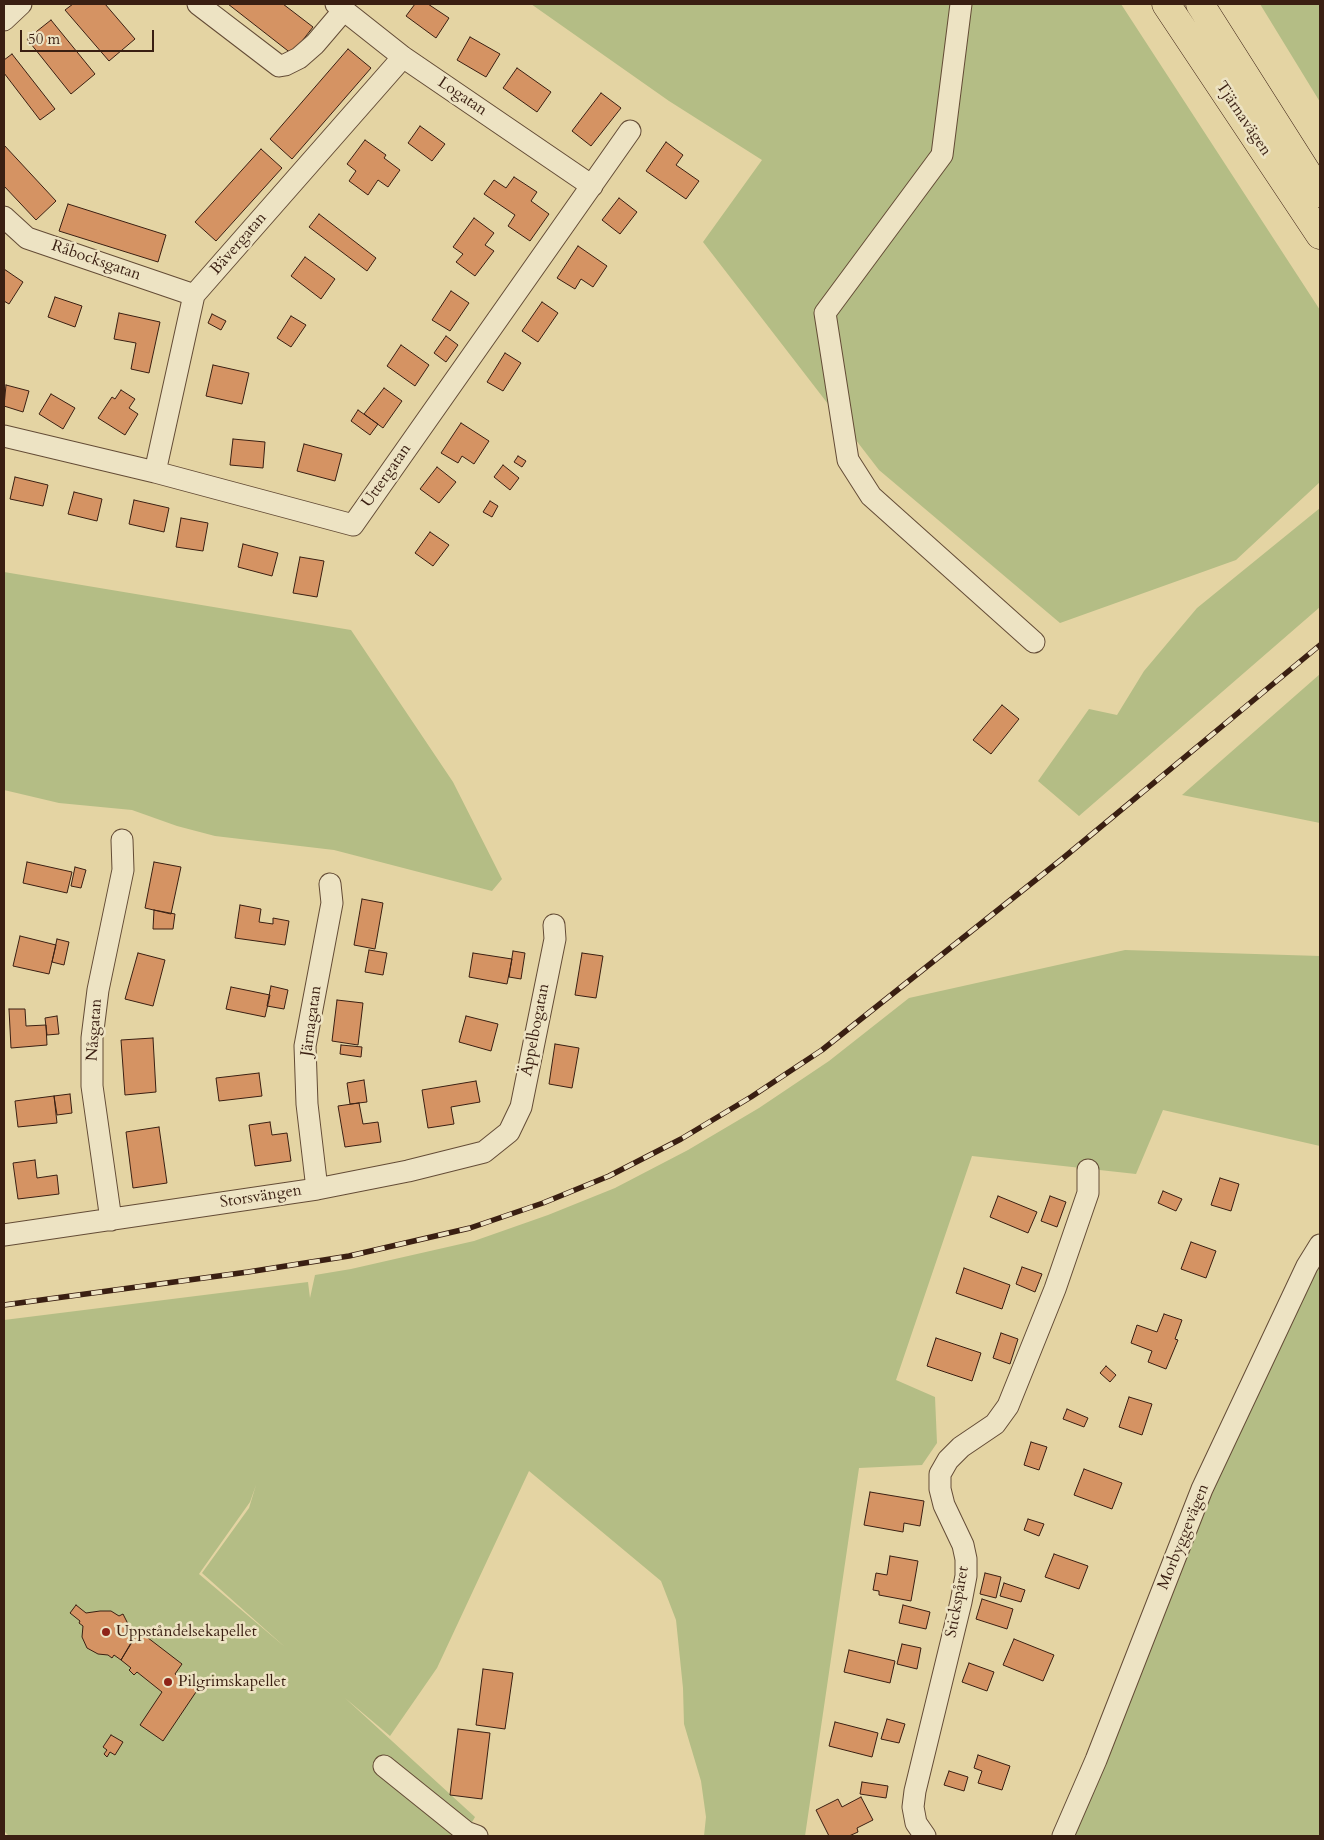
<!DOCTYPE html>
<html>
<head>
<meta charset="utf-8">
<style>
  body { margin:0 }
  #map { position:relative; width:1324px; height:1840px; overflow:hidden; background:#e4d4a3; font-family:Cardo,serif }
  canvas { display:block }
  .frame { position:absolute; inset:0; border:5px solid #3a1f12; pointer-events:none }
  .scale { position:absolute; left:20px; top:30px; width:134px; height:22px; box-sizing:border-box; border:2px solid #3a1f12; border-top:0; padding-left:6px; font-size:15px; line-height:18px; white-space:nowrap; color:#3a1f12; -webkit-text-stroke:4px #ede3c3; paint-order:stroke }
</style>
</head>
<body>
<div id="map">
<canvas width="1324" height="1840"></canvas>
<div class="frame"></div>
<div class="scale">50 m</div>
</div>
<script>
const context = document.querySelector('canvas').getContext('2d');
context.lineJoin = 'round';
function fill(path, color) {
  context.fillStyle = color;
  context.fill(path, 'evenodd');
}
function toPath(rows) {
  const path = new Path2D();
  for (const r of rows) {
    path.moveTo(r[0], r[1]);
    for (let i = 2; i < r.length; i += 2) path.lineTo(r[i], r[i + 1]);
  }
  return path;
}
function trace(path, color, width, dash) {
  context.strokeStyle = color;
  context.lineWidth = width;
  context.lineCap = dash ? 'butt' : 'round';
  context.setLineDash(dash || []);
  context.stroke(path);
}
function drawText(font, color, halo, rows, align = 'center') {
  context.font = font + ' Cardo,serif';
  context.lineWidth = 5;
  context.setLineDash([]);
  context.textBaseline = 'middle';
  context.strokeStyle = halo;
  context.fillStyle = color;
  for (const [text, x, y, turn = 0] of rows) {
    context.save();
    context.translate(x, y);
    context.rotate((+turn || 0) * Math.PI / 180);
    context.textAlign = isNaN(turn) ? turn : align;
    if (halo) context.strokeText(text, 0, 0);
    context.fillText(text, 0, 0);
    context.restore();
  }
}
fill(toPath([
  [531,4,1121,4,1320,310,1320,482,1236,560,1060,623,879,470,703,242,762,160,669,101],
  [1260,4,1320,4,1320,102],
  [1320,508,1320,607,1079,816,1038,781,1089,709,1117,715,1144,671,1197,608],
  [4,572,351,630,453,782,502,879,492,891,334,850,215,836,177,826,132,810,59,803,4,790],
  [1320,674,1320,823,1182,795],
  [1125,950,1320,956,1320,1146,1163,1110,1136,1174,972,1156,896,1380,935,1397,937,1443,922,1465,859,1468,805,1836,704,1836,706,1817,701,1781,684,1724,683,1688,676,1620,661,1581,529,1471,437,1668,390,1736,345,1698,475,1817,464,1836,9,1836,4,1831,4,1320,308,1282,310,1298,315,1275,351,1269,474,1241,548,1215,615,1188,688,1150,759,1108,829,1061,909,998],
  [256,1485,249,1508,202,1573,285,1647,199,1574,250,1502],
  [1320,1245,1320,1836,1063,1836,1202,1489]
]), '#b4bd85');
const building = toPath([
  [73,4,105,4,135,39,109,61,65,10,73,4],
  [228,4,283,4,313,27,292,54,228,4],
  [415,4,428,4,449,18,436,38,406,16,415,4],
  [51,20,95,74,71,94,27,39,51,20],
  [470,37,500,54,486,77,457,60,470,37],
  [348,49,371,68,292,159,270,139,348,49],
  [12,54,55,109,40,120,4,73,4,60,12,54],
  [517,68,551,92,537,112,503,88,517,68],
  [601,93,621,108,591,146,572,131,601,93],
  [420,126,445,144,432,161,408,143,420,126],
  [365,140,386,155,384,158,400,170,388,187,378,180,368,195,349,181,356,171,347,164,365,140],
  [666,142,683,155,676,165,699,181,686,199,646,171,666,142],
  [4,145,56,201,36,220,4,186,4,145],
  [261,149,282,168,216,241,195,222,261,149],
  [514,177,537,192,531,201,549,214,530,241,508,226,515,215,484,194,494,180,506,188,514,177],
  [619,198,637,212,620,234,602,220,619,198],
  [68,204,166,235,158,262,59,231,68,204],
  [319,214,376,258,367,271,309,227,319,214],
  [474,218,494,233,485,245,494,251,475,276,456,262,463,254,453,247,474,218],
  [578,246,607,266,593,287,581,279,575,289,557,278,578,246],
  [305,257,335,279,321,299,291,276,305,257],
  [4,269,23,282,9,304,4,301,4,269],
  [451,291,469,303,450,331,432,320,451,291],
  [55,297,82,306,75,327,48,317,55,297],
  [542,302,558,313,538,342,522,331,542,302],
  [119,313,160,322,149,373,131,369,136,343,114,339,119,313],
  [212,314,226,321,221,330,208,323,212,314],
  [291,316,306,325,291,347,277,338,291,316],
  [446,336,458,345,446,362,434,353,446,336],
  [401,345,429,365,415,386,387,366,401,345],
  [505,353,521,363,503,391,487,382,505,353],
  [213,365,249,373,242,404,206,396,213,365],
  [6,385,29,391,23,412,4,406,6,385],
  [384,388,402,401,383,428,364,414,384,388],
  [121,390,135,399,129,408,138,414,125,435,98,418,112,397,115,399,121,390],
  [51,394,75,408,63,429,39,414,51,394],
  [358,410,378,424,370,435,351,421,358,410],
  [461,423,489,441,474,464,462,456,458,463,441,453,461,423],
  [233,439,265,442,263,468,230,465,233,439],
  [304,444,342,454,335,481,297,471,304,444],
  [518,456,526,461,522,467,514,462,518,456],
  [503,465,519,478,510,490,494,477,503,465],
  [437,467,456,482,439,503,420,489,437,467],
  [15,477,48,485,43,506,10,499,15,477],
  [74,492,102,499,97,521,68,514,74,492],
  [134,500,169,508,164,532,129,524,134,500],
  [490,501,498,506,492,517,483,512,490,501],
  [181,518,208,523,203,551,176,547,181,518],
  [430,532,449,545,433,566,415,553,430,532],
  [243,544,278,553,272,576,238,567,243,544],
  [300,557,324,561,317,597,293,593,300,557],
  [1002,705,1019,719,991,754,973,740,1002,705],
  [27,862,72,872,67,893,23,883,27,862],
  [154,862,181,867,171,914,145,908,154,862],
  [75,867,86,870,81,888,71,886,75,867],
  [362,899,383,903,375,949,354,945,362,899],
  [240,905,261,909,259,922,273,924,273,918,289,921,285,945,235,938,240,905],
  [154,910,175,914,173,929,153,929,154,910],
  [20,936,56,945,49,974,13,966,20,936],
  [57,939,69,942,64,965,52,962,57,939],
  [369,950,387,953,383,975,365,972,369,950],
  [513,951,525,953,521,979,509,977,513,951],
  [138,953,165,960,153,1006,125,999,138,953],
  [473,953,512,959,507,984,469,977,473,953],
  [582,953,603,956,596,998,575,995,582,953],
  [271,986,288,990,284,1009,267,1006,271,986],
  [231,987,270,995,265,1017,226,1009,231,987],
  [337,1000,363,1003,358,1045,332,1041,337,1000],
  [9,1009,25,1009,26,1026,46,1025,47,1045,11,1048,9,1009],
  [57,1016,59,1034,47,1035,45,1018,57,1016],
  [466,1016,498,1024,491,1051,459,1042,466,1016],
  [153,1038,156,1092,125,1095,121,1040,153,1038],
  [555,1044,579,1048,572,1088,549,1084,555,1044],
  [341,1045,362,1047,361,1057,340,1054,341,1045],
  [259,1073,262,1096,219,1101,216,1078,259,1073],
  [364,1080,367,1102,350,1104,347,1083,364,1080],
  [476,1081,480,1102,451,1107,454,1124,428,1128,422,1090,476,1081],
  [70,1094,72,1113,57,1115,54,1096,70,1094],
  [54,1096,57,1123,18,1127,15,1101,54,1096],
  [359,1103,363,1124,378,1122,381,1142,345,1147,338,1106,359,1103],
  [270,1122,272,1135,287,1133,291,1161,255,1166,249,1125,270,1122],
  [159,1127,167,1183,133,1188,126,1132,159,1127],
  [35,1160,37,1178,57,1175,59,1194,18,1199,13,1163,35,1160],
  [1220,1178,1239,1184,1231,1211,1211,1205,1220,1178],
  [1163,1191,1182,1199,1176,1211,1158,1203,1163,1191],
  [998,1196,1037,1212,1028,1233,990,1217,998,1196],
  [1050,1196,1066,1202,1057,1227,1041,1221,1050,1196],
  [1191,1242,1216,1251,1206,1278,1181,1269,1191,1242],
  [1022,1267,1042,1274,1035,1292,1016,1284,1022,1267],
  [964,1268,1010,1285,1002,1309,956,1293,964,1268],
  [1164,1314,1182,1320,1175,1339,1178,1340,1166,1369,1148,1362,1152,1351,1131,1343,1137,1325,1157,1332,1164,1314],
  [1001,1333,1018,1339,1010,1364,993,1358,1001,1333],
  [936,1338,981,1353,972,1381,927,1366,936,1338],
  [1106,1366,1116,1375,1110,1382,1100,1373,1106,1366],
  [1129,1397,1152,1404,1142,1435,1119,1427,1129,1397],
  [1067,1409,1088,1418,1084,1427,1063,1419,1067,1409],
  [1031,1442,1047,1447,1039,1470,1024,1465,1031,1442],
  [1084,1469,1122,1483,1112,1509,1074,1495,1084,1469],
  [870,1492,924,1501,920,1526,904,1523,903,1532,864,1525,870,1492],
  [1028,1519,1044,1524,1039,1536,1024,1530,1028,1519],
  [1054,1554,1088,1566,1079,1589,1045,1577,1054,1554],
  [890,1556,918,1561,911,1601,879,1595,879,1591,873,1590,876,1573,887,1575,890,1556],
  [985,1573,1001,1577,996,1598,980,1594,985,1573],
  [1004,1583,1025,1590,1021,1602,1000,1596,1004,1583],
  [982,1599,1013,1609,1007,1629,976,1619,982,1599],
  [76,1605,86,1613,100,1611,111,1611,119,1616,123,1614,128,1624,133,1628,130,1633,126,1634,132,1641,121,1660,114,1655,112,1658,108,1655,98,1654,87,1648,82,1637,83,1626,79,1623,80,1621,70,1613,76,1605],
  [903,1605,930,1612,926,1629,899,1623,903,1605],
  [139,1631,182,1664,175,1674,198,1689,163,1741,140,1725,162,1692,137,1672,134,1675,129,1670,131,1668,121,1660,139,1631],
  [1014,1639,1054,1655,1043,1681,1003,1665,1014,1639],
  [902,1644,921,1648,917,1669,897,1664,902,1644],
  [849,1650,895,1661,890,1683,844,1672,849,1650],
  [969,1663,994,1672,987,1691,962,1682,969,1663],
  [483,1669,513,1673,505,1729,476,1725,483,1669],
  [887,1719,905,1724,899,1743,881,1739,887,1719],
  [835,1722,878,1733,872,1757,829,1746,835,1722],
  [458,1729,490,1733,482,1799,450,1795,458,1729],
  [111,1735,123,1742,115,1755,110,1752,107,1757,104,1754,107,1750,103,1747,111,1735],
  [978,1755,1010,1766,1002,1790,978,1783,982,1771,974,1768,978,1755],
  [949,1771,968,1777,964,1791,944,1785,949,1771],
  [862,1782,888,1786,886,1798,860,1794,862,1782],
  [861,1797,873,1820,857,1828,858,1832,849,1836,829,1836,816,1810,838,1799,842,1807,861,1797]
]);
fill(building, '#d59363');
trace(building, '#3a1f12', 1);
const minor = toPath([
  [198,4,279,66,285,65,299,58,315,44,344,10],
  [336,4,403,57,592,186],
  [961,4,942,155,825,313,848,460,871,496,1034,642],
  [4,20,21,4],
  [4,217,27,238,194,295],
  [4,436,155,472,353,525,630,131],
  [155,472,194,295,403,57],
  [317,1189,307,1104,305,1046,332,903,330,884],
  [111,1220,92,1086,92,1038,98,990,123,870,122,840],
  [4,1235,317,1189,408,1171,484,1152,509,1132,521,1107,555,939,554,925],
  [384,1766,466,1832,477,1836],
  [925,1836,916,1823,913,1807,915,1791,961,1602,966,1576,966,1559,963,1545,944,1505,940,1489,940,1474,948,1460,961,1447,995,1424,1008,1406,1055,1289,1088,1193,1088,1170],
  [1063,1836,1096,1760,1202,1489,1307,1266,1320,1245]
]);
const highway = toPath([
  [1166,4,1320,235],
  [1200,4,1320,193]
]);
trace(minor, '#644c36', 23);
trace(highway, '#3a1f12', 29);
trace(minor, '#ede3c3', 21);
trace(highway, '#e4d4a3', 28);
const rail = toPath([
  [4,1305,248,1272,349,1256,470,1228,543,1203,609,1176,681,1139,751,1097,822,1050,1062,859,1320,645]
]);
trace(rail, '#3a1f12', 5.5);
trace(rail, '#ede3c3', 4, [11]);
for (const [x, y, r, color] of [
  [106,1632,5,"#8f2418"],
  [168,1682,5,"#8f2418"]
]) {
  const dot = new Path2D();
  dot.arc(x, y, r, 0, 2 * Math.PI);
  context.fillStyle = color;
  context.fill(dot);
  trace(dot, '#ede3c3', 2);
}
drawText('16px', '#3a1f12', '#ede3c3', [
  ["Logatan",462,97,34],
  ["Tjärnavägen",1243,119,56],
  ["Bävergatan",239,244,-49],
  ["Råbocksgatan",96,261,19],
  ["Uttergatan",387,476,-55],
  ["Järnagatan",312,1021,-82],
  ["Nåsgatan",95,1030,-86],
  ["Äppelbogatan",536,1030,-79],
  ["Storsvängen",261,1197,-9],
  ["Morbyggevägen",1184,1537,-68],
  ["Stickspåret",958,1602,-80]
]);
drawText('16px', '#3a1f12', '#ede3c3', [
  ["Uppståndelsekapellet",116,1632],
  ["Pilgrimskapellet",178,1682]
], 'left');
</script>
</body>
</html>
